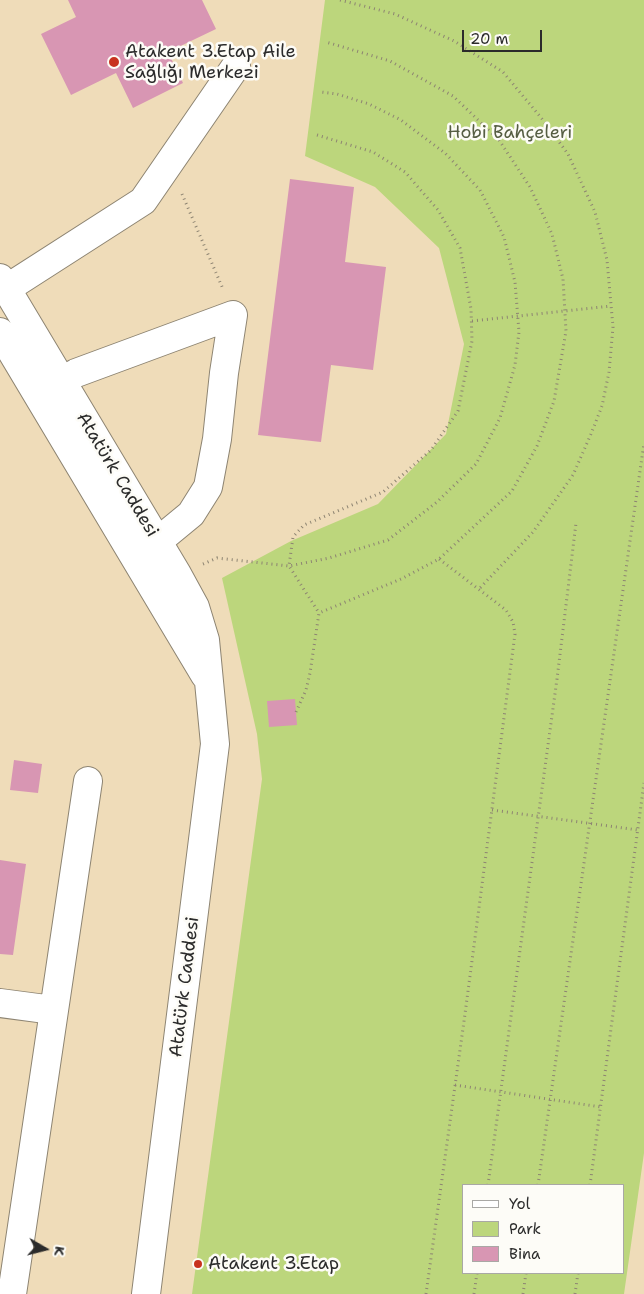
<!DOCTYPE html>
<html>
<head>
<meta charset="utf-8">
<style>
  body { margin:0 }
  #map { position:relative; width:644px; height:1294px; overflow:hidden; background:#efdcb9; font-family:"Shantell Sans",sans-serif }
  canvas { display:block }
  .legend { position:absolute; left:462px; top:1184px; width:162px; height:90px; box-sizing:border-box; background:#fdfcf7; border:1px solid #a9a8a5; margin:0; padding:6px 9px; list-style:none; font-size:15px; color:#2b2b2b }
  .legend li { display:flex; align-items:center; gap:10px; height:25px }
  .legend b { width:25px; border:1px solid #a9a8a5 }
  .north { position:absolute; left:20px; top:1224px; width:50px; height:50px; -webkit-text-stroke:4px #fdfcf7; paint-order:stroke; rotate:98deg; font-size:14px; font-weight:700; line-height:20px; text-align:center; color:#2b2b2b }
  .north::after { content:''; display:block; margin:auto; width:18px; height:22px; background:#2b2b2b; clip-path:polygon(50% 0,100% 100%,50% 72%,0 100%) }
  .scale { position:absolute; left:462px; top:30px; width:80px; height:22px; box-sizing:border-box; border:2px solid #2b2b2b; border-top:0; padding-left:6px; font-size:15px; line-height:18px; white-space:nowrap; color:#2b2b2b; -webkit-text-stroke:4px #fdfcf7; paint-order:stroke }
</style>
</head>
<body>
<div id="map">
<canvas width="644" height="1294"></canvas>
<ul class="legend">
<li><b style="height:6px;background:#fff"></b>Yol</li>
<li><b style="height:14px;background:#bcd67c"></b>Park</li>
<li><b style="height:14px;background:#d896b3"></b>Bina</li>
</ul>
<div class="north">K</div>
<div class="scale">20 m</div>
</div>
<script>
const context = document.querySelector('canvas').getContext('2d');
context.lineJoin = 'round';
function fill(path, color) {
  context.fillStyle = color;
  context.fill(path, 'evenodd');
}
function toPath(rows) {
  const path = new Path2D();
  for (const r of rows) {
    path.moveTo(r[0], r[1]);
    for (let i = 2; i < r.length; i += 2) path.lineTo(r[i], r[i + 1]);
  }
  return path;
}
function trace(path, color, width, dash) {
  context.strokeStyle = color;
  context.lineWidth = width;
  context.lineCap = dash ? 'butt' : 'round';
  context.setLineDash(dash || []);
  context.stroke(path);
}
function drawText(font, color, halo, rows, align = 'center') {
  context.font = font + ' "Shantell Sans",sans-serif';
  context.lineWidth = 5;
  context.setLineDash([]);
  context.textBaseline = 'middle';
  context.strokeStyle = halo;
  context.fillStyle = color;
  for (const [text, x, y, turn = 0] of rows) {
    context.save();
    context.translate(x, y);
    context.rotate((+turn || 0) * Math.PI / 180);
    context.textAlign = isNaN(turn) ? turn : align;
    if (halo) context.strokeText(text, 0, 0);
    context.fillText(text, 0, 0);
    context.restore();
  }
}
fill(toPath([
  [325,0,644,0,644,1153,624,1294,192,1294,262,779,257,734,222,578,291,541,378,504,446,434,464,344,439,248,375,187,305,156],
  [463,1185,623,1185,623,1273,463,1273]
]), '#bcd67c');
fill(toPath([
  [68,0,202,0,216,29,168,52,183,83,133,108,116,73,71,95,41,34,76,17],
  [290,179,354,187,345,262,386,267,373,370,331,365,321,442,258,435],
  [295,699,297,725,269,727,267,701],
  [14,760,42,764,38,793,10,790],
  [0,860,26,864,13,955,0,954]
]), '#d896b3');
const minor = toPath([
  [6,289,143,201,236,66],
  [61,381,76,373,233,315,224,373,217,439,208,487,191,514,157,542],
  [0,1003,53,1010],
  [12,1294,88,781]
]);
const tertiary = toPath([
  [0,278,177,574,195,607,205,640,215,744,146,1294],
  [0,332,205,675]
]);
trace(minor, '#8d8472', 30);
trace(tertiary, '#8d8472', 30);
trace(toPath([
  [340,0,395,14,454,41,503,72,543,120,568,154,595,212,607,260,613,327,609,372,602,406,591,434,573,475,533,532,479,589],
  [317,135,373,152,405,172,438,210,460,248,471,309,472,341,458,411,431,450,383,492,304,525,293,537,289,566,319,613],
  [182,194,223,289],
  [472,321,611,306],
  [203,564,217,558,289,566,329,558,388,540,437,502,476,464,500,418,515,365,519,332,515,282,504,237,480,190,445,153,401,120,369,104,337,94,321,92],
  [296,712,306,690,310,673,319,613,401,579,439,559,512,491,537,446,554,401,566,331,563,279,552,234,530,187,499,140,453,96,390,61,326,42],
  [492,810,638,830],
  [455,1085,601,1107],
  [488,1185,557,679,576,523],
  [538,1185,644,443],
  [590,1185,644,783],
  [426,1294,465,1014,515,634,513,622,506,610,439,559],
  [474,1294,477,1273],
  [523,1294,526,1273],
  [575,1294,578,1273]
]), '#8d8472', 3, [1, 4]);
trace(minor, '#fff', 28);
trace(tertiary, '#fff', 28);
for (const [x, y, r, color] of [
  [114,62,6,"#c8321e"],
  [198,1264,5,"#c8321e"]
]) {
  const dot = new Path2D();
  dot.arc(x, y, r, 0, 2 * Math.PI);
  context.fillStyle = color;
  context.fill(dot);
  trace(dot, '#fdfcf7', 2);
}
drawText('18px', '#2b2b2b', '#fdfcf7', [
  ["Atakent 3.Etap Aile",125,52],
  ["Sağlığı Merkezi",125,73],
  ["Atakent 3.Etap",208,1264]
], 'left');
drawText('18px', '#565e43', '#fdfcf7', [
  ["Hobi Bahçeleri",510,133]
]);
drawText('18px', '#2b2b2b', '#fdfcf7', [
  ["Atatürk Caddesi",117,475,59],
  ["Atatürk Caddesi",185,987,-83]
]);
</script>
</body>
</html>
